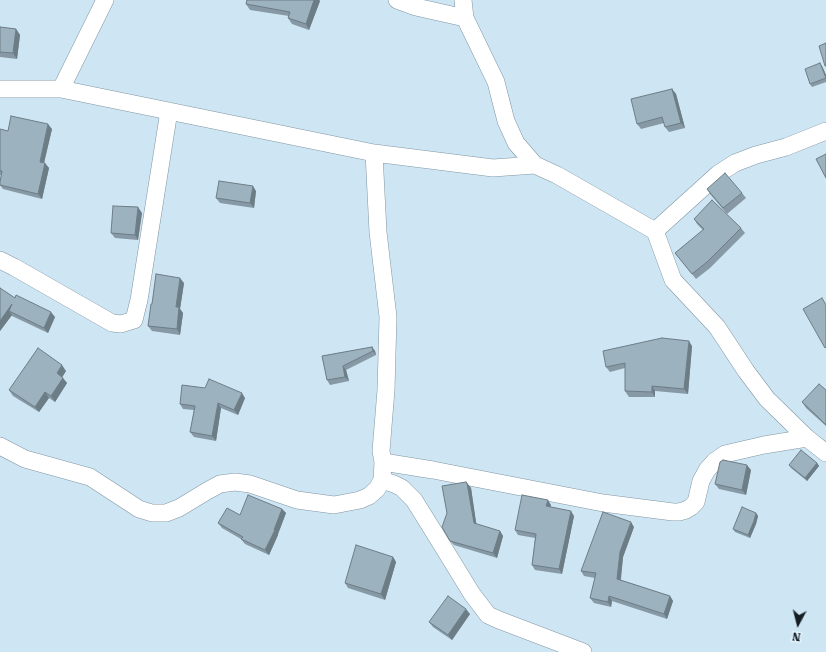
<!DOCTYPE html>
<html>
<head>
<meta charset="utf-8">
<style>
  body { margin:0 }
  #map { position:relative; width:826px; height:652px; overflow:hidden; background:#cee5f3; font-family:"Roboto Serif",serif }
  canvas { display:block }
  .north { position:absolute; left:778px; top:604px; width:40px; height:40px; -webkit-text-stroke:3px #dff2fd; paint-order:stroke; rotate:187deg; font-size:11px; font-weight:700; line-height:16px; text-align:center; color:#161e24 }
  .north::after { content:''; display:block; margin:auto; width:14px; height:18px; background:#161e24; clip-path:polygon(50% 0,100% 100%,50% 72%,0 100%) }
</style>
</head>
<body>
<div id="map">
<canvas width="826" height="652"></canvas>
<div class="north">N</div>
</div>
<script>
const context = document.querySelector('canvas').getContext('2d');
context.lineJoin = 'round';
function toPath(rows) {
  const path = new Path2D();
  for (const r of rows) {
    path.moveTo(r[0], r[1]);
    for (let i = 2; i < r.length; i += 2) path.lineTo(r[i], r[i + 1]);
  }
  return path;
}
function trace(path, color, width, dash) {
  context.strokeStyle = color;
  context.lineWidth = width;
  context.lineCap = dash ? 'butt' : 'round';
  context.setLineDash(dash || []);
  context.stroke(path);
}
function fill(path, color) {
  context.fillStyle = color;
  context.fill(path, 'evenodd');
}
const street = toPath([
  [105,0,61,89,374,153,493,168,535,165,557,175,655,231,673,280,717,327,746,371,767,399,807,438,826,453],
  [397,0,416,7,465,18],
  [463,0,465,18,496,82,506,121,516,143,535,165],
  [0,89,61,89],
  [655,231,718,174,735,163,756,155,786,147,826,131],
  [0,260,14,267,112,323,121,324,134,320,139,300,169,111],
  [0,446,25,459,90,477,139,509,152,513,166,513,179,508,207,491,220,484,235,482,250,484,297,500,334,505,360,500,369,496,377,489,382,480,383,462,381,451,386,390,388,317,378,232,374,153],
  [383,462,433,470,603,503,673,512,679,512,686,510,691,507,696,502,701,481,707,470,715,461,725,454,764,445,807,438],
  [382,480,394,484,402,488,414,500,437,537,472,594,488,615,499,620,583,652]
]);
trace(street, '#8096a3', 18);
trace(street, '#fff', 17);
fill(toPath([
  [247,0,319,0,320,1,309,30,292,24,288,18,289,16,250,10,246,4],
  [0,27,16,29,20,35,17,59,0,57],
  [822,66,826,75,826,82,812,87,810,84],
  [672,89,676,94,685,128,669,132,665,127,664,123,641,129,637,124],
  [0,129,8,131,52,129,44,163,49,168,42,199,3,189,0,185,0,182,1,175,0,175],
  [707,189,742,193,746,198,727,214,710,194],
  [256,191,254,208,220,203,216,198],
  [142,213,138,240,115,238,111,233],
  [694,219,741,228,745,233,710,268,696,279,675,253,703,230,697,224],
  [184,283,180,309,183,313,180,335,152,331,148,326,152,304],
  [0,288,15,298,55,317,48,333,12,316,12,315,0,331],
  [692,346,688,394,655,391,655,397,629,397,625,391,625,368,610,372,606,367],
  [372,347,375,351,376,355,346,370,349,381,330,385,327,380,322,356],
  [66,371,62,377,67,383,55,402,49,398,39,412,13,396,9,390],
  [826,390,826,426,806,408,802,402],
  [245,398,238,415,221,408,216,441,194,437,190,432,194,410,183,409,180,404],
  [817,463,819,466,807,481,791,468,789,465],
  [751,470,746,495,719,489,715,484],
  [467,483,471,488,476,524,500,531,503,536,497,558,454,545,450,541],
  [551,505,551,507,574,516,562,574,535,570,532,565,535,538,518,535,515,530],
  [282,509,286,513,278,534,278,535,269,555,245,544,241,539,222,528,218,523,240,515],
  [756,513,758,516,756,524,750,538,735,532,733,529],
  [634,527,623,557,621,580,670,596,673,601,667,619,612,601,611,607,594,603,590,598,595,578,584,576,581,571],
  [393,557,396,562,385,600,348,588,345,583],
  [470,614,452,640,433,627,429,622]
]), '#8699a4');
fill(toPath([
  [314,0,319,0,320,1,309,30,306,24],
  [16,29,20,35,17,59,13,53],
  [820,63,822,66,826,75,826,77],
  [672,89,676,94,685,128,681,123],
  [48,124,52,129,43,167,40,162],
  [45,163,49,168,42,199,38,194],
  [253,186,256,191,254,208,250,203],
  [138,207,142,213,138,240,135,235],
  [180,278,184,283,180,309,183,313,180,335,177,329,176,307],
  [12,304,9,311,12,315,0,331,0,321],
  [51,312,55,317,48,333,44,328],
  [689,341,692,346,688,394,684,389],
  [372,347,375,351,376,355,373,351],
  [62,365,66,371,61,379,57,373],
  [343,366,346,370,349,381,345,377],
  [63,378,67,383,55,402,51,396],
  [652,386,655,391,655,397,652,392],
  [45,392,49,398,39,412,35,407],
  [242,393,245,398,238,415,234,410],
  [218,403,221,408,216,441,212,436],
  [817,463,819,466,807,481,805,478],
  [747,465,751,470,746,495,742,490],
  [467,483,471,488,477,528,474,523],
  [548,500,551,505,550,511,546,506],
  [282,509,286,513,278,534,278,535,269,555,265,550],
  [571,511,574,516,562,574,559,569],
  [756,513,758,516,756,524,750,538,748,535],
  [631,522,634,527,623,557,620,584,617,579,620,552],
  [500,531,503,536,497,558,493,553],
  [393,557,396,562,385,600,381,594],
  [609,596,612,601,611,607,608,602],
  [670,596,673,601,667,619,664,614],
  [466,609,470,614,452,640,448,635]
]), '#6d7d86');
const building = toPath([
  [247,0,314,0,306,24,288,18,290,12,246,4,247,0],
  [0,27,16,29,13,53,0,52,0,27],
  [826,43,826,66,825,66,819,46,826,43],
  [820,63,826,78,810,84,805,69,820,63],
  [672,89,681,123,665,127,662,117,637,124,631,99,672,89],
  [11,116,48,124,40,162,45,163,38,194,0,185,0,182,2,171,0,171,0,129,8,131,11,116],
  [826,154,826,178,816,159,826,154],
  [725,173,742,193,723,208,707,189,725,173],
  [219,181,253,186,250,203,216,198,219,181],
  [712,200,741,228,707,262,692,274,675,253,704,229,694,219,712,200],
  [113,206,138,207,135,235,111,233,113,206],
  [156,274,180,278,176,307,179,307,177,329,148,326,151,304,152,304,156,274],
  [0,288,15,298,16,295,51,312,44,328,9,311,12,304,0,321,0,288],
  [822,298,826,305,826,347,825,348,803,309,822,298],
  [662,338,689,341,684,389,652,386,652,392,625,391,625,363,606,367,603,351,662,338],
  [372,347,373,351,343,366,345,377,327,380,322,356,372,347],
  [38,348,62,365,57,373,63,378,51,396,45,392,35,407,9,390,38,348],
  [209,379,242,393,234,410,218,403,212,436,190,432,195,406,180,404,182,385,205,388,209,379],
  [819,384,826,390,826,425,817,416,802,402,819,384],
  [801,450,817,463,805,478,789,465,801,450],
  [723,460,747,465,742,490,715,484,720,462,723,460],
  [466,482,467,483,474,523,500,531,493,553,450,541,442,527,447,513,442,486,466,482],
  [248,495,282,509,274,530,275,530,265,550,241,539,243,537,218,523,227,508,240,515,248,495],
  [522,495,548,500,546,506,571,511,559,569,532,565,536,534,515,530,522,495],
  [742,507,756,513,754,521,748,535,733,529,742,507],
  [603,512,631,522,620,552,617,579,670,596,664,614,609,596,608,602,590,598,596,573,581,571,603,512],
  [356,545,393,557,381,594,345,583,356,545],
  [448,596,466,609,448,635,429,622,448,596]
]);
fill(building, '#9cb2bf');
trace(building, '#6d7d86', 1);
</script>
</body>
</html>
